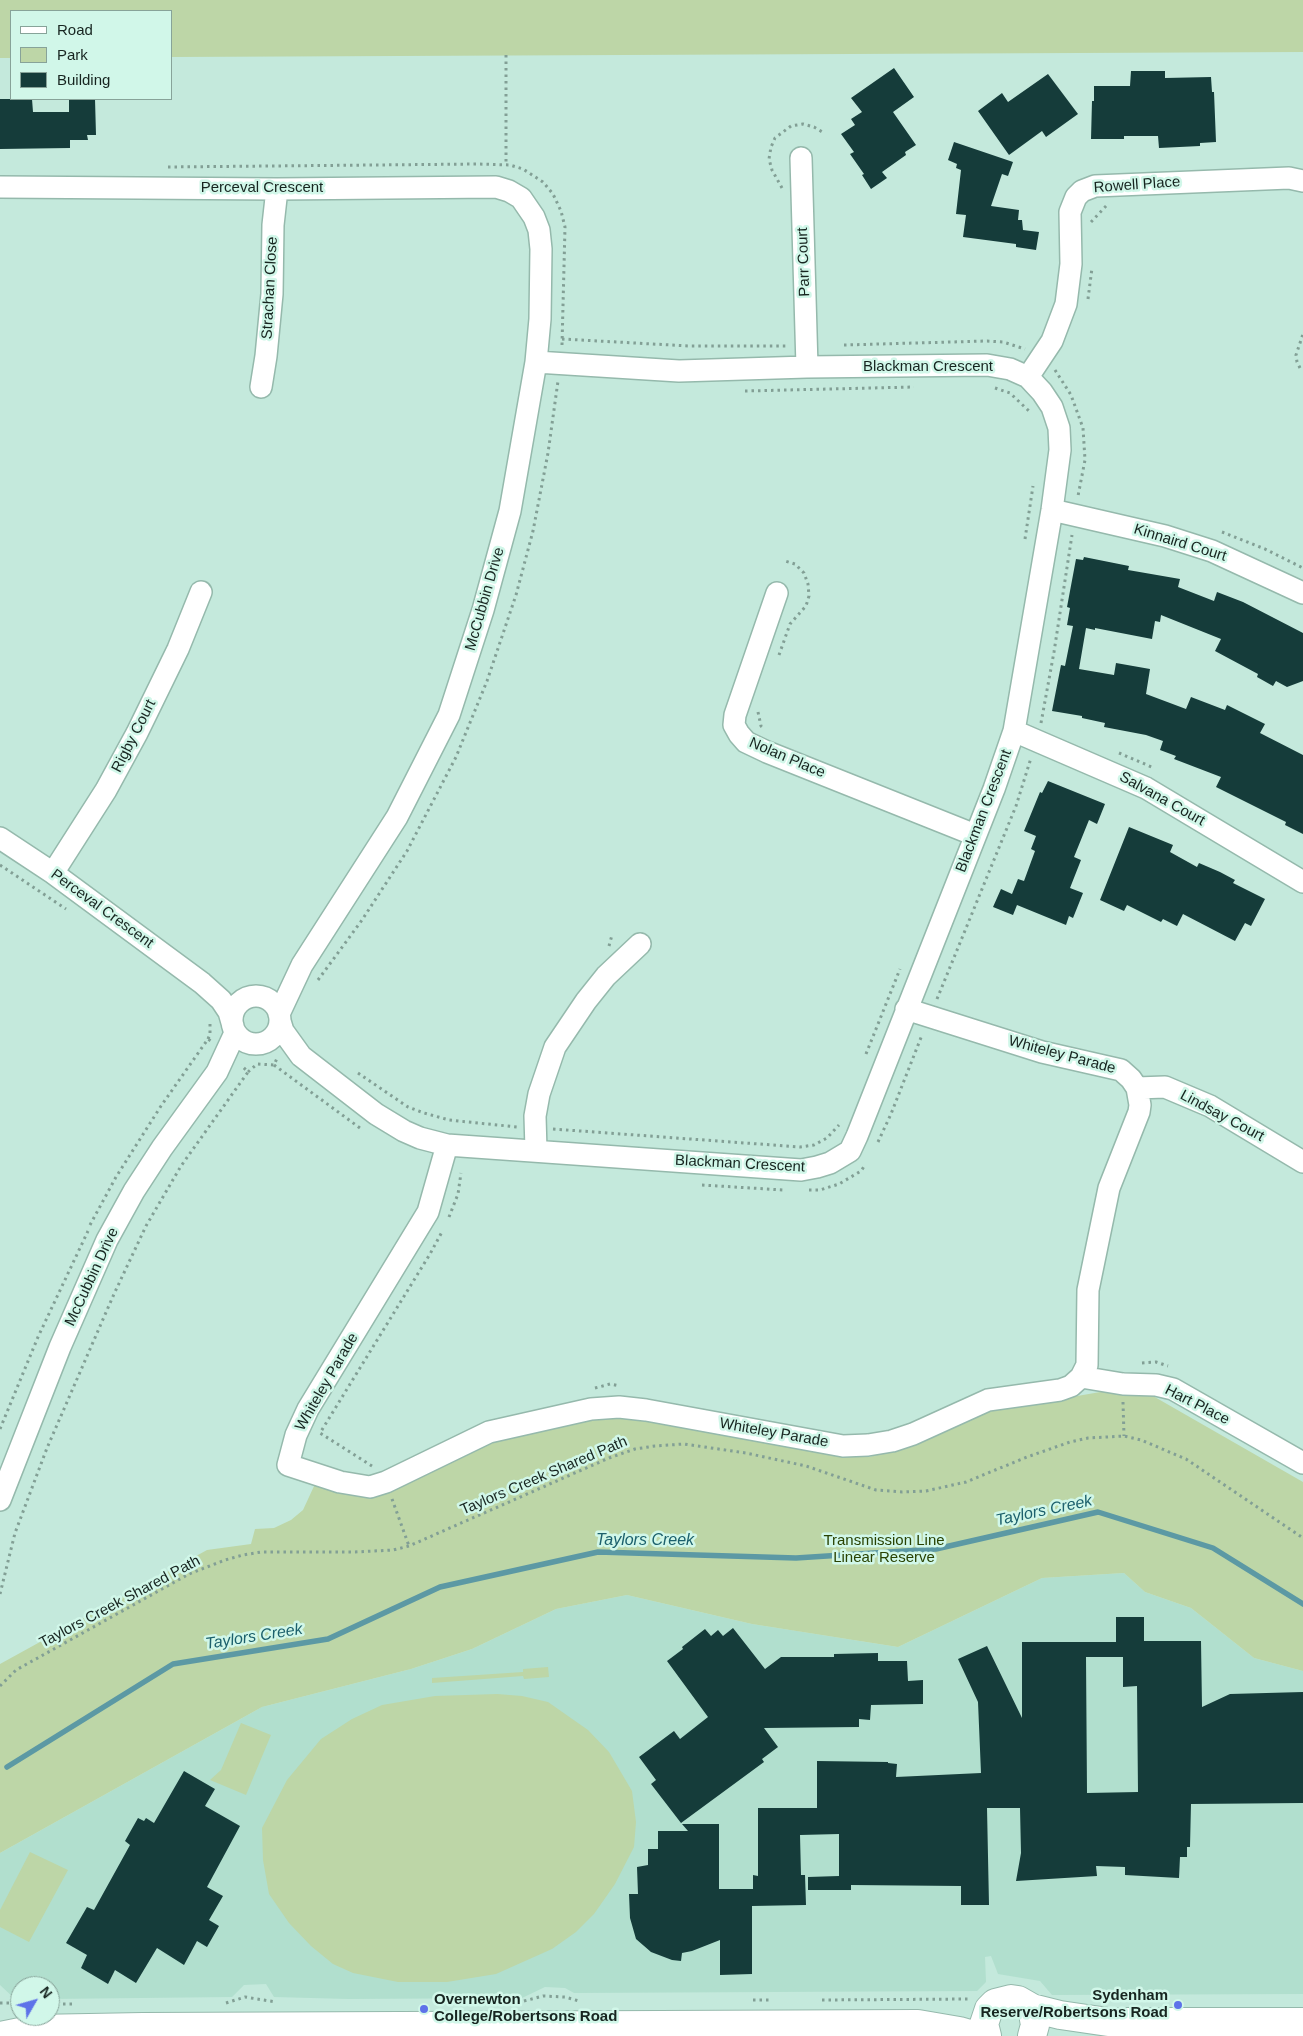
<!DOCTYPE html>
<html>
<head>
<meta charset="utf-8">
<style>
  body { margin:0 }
  #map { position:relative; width:1303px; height:2036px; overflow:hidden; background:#c4e9dc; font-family:Arial,sans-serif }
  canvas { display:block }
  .legend { position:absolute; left:10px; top:10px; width:162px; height:90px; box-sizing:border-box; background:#d1f7e9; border:1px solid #87a399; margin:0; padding:6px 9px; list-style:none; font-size:15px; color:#172520 }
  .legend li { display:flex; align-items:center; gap:10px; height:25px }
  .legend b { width:25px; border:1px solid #87a399 }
  .north { position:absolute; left:10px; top:1976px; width:50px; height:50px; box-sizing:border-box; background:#d1f7e9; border:1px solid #87a399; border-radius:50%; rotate:52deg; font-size:14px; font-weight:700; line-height:20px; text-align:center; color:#172520 }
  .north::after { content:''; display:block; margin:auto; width:18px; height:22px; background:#5e72e9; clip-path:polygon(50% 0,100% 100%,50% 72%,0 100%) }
</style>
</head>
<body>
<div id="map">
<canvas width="1303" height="2036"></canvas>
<ul class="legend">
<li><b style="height:6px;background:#fff"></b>Road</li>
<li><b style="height:14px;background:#bdd6a7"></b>Park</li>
<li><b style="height:14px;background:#153c3a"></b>Building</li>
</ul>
<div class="north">N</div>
</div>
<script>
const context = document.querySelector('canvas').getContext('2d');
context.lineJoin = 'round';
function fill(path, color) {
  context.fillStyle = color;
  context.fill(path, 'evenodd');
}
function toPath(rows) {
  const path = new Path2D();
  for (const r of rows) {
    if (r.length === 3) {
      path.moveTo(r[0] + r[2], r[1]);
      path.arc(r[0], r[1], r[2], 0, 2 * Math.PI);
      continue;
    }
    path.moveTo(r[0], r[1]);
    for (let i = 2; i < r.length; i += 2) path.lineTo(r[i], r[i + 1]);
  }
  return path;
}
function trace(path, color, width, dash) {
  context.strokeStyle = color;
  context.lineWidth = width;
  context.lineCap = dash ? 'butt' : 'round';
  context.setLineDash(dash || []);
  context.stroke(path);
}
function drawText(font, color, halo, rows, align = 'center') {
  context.font = font + ' Arial,sans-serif';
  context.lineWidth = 5;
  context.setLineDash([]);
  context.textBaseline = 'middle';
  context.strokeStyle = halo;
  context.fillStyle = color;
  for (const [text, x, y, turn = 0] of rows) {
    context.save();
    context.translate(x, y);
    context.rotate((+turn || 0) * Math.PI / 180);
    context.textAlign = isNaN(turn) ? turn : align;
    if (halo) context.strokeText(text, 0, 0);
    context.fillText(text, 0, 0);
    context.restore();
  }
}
fill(toPath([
  [1124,1573,1145,1592,1191,1608,1254,1658,1303,1671,1303,1994,1052,1995,1040,1981,998,1974,991,1956,985,1957,986,1982,977,1991,574,1993,565,1988,545,1987,522,1998,348,1999,274,1997,266,1984,244,1985,232,1997,50,1999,50,1986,20,1986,20,1999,15,1999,0,1985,0,1853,262,1707,411,1669,472,1649,556,1609,627,1595,752,1624,898,1647,1042,1578]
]), '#b1dfce');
fill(toPath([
  [0,0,1303,0,1303,52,171,57,171,11,11,11,11,58,0,58],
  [1106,1391,1153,1396,1303,1482,1303,1671,1254,1658,1191,1608,1145,1592,1124,1573,1042,1578,898,1647,752,1624,627,1595,556,1609,472,1649,411,1669,262,1707,0,1853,0,1664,207,1550,251,1544,255,1529,274,1528,291,1520,303,1510,315,1484,340,1491,493,1441,536,1430,608,1416,633,1418,846,1456,869,1457,908,1447,977,1415,1004,1405,1060,1399],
  [548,1667,549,1677,524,1679,523,1676,432,1683,432,1678,523,1672,523,1669],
  [497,1694,522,1696,548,1702,588,1730,609,1752,632,1791,636,1822,634,1847,615,1884,594,1914,576,1932,552,1949,496,1974,447,1982,398,1982,353,1973,333,1964,311,1946,289,1923,269,1894,263,1860,262,1828,287,1780,321,1739,352,1719,382,1705,435,1696],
  [241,1723,271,1735,246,1795,210,1780,221,1770],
  [30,1852,68,1870,29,1942,0,1927,0,1910]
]), '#bdd6a7');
trace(toPath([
  [7,1767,173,1664,328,1639,440,1587,598,1552,796,1558,936,1549,1098,1512,1213,1548,1303,1604]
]), '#5c99a4', 5.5);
fill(toPath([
  [894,68,914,97,893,112,916,145,905,152,906,155,882,172,887,178,871,189,862,175,864,174,850,154,854,152,841,134,855,125,851,119,862,112,851,98],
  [1131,71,1165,71,1165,78,1211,77,1212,92,1214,92,1216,142,1200,143,1200,146,1159,148,1158,136,1124,136,1124,139,1091,139,1092,101,1094,101,1094,86,1130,86],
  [1048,74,1078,114,1046,137,1042,131,1009,155,978,111,1002,93,1008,102],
  [0,99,32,99,33,112,69,112,69,99,95,99,96,135,87,135,88,140,70,140,70,148,0,149],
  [954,142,1013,162,1008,176,1002,174,991,206,1019,210,1018,220,1022,220,1023,230,1039,232,1036,250,1016,247,1016,244,963,237,966,215,956,214,961,170,956,168,957,164,948,160],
  [1084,557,1129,566,1128,570,1180,579,1178,587,1214,601,1217,592,1243,602,1303,633,1303,681,1287,687,1276,681,1273,686,1257,677,1258,674,1215,651,1221,639,1161,615,1160,622,1155,621,1152,639,1095,628,1095,630,1086,628,1079,669,1114,675,1116,663,1150,669,1146,694,1186,709,1191,697,1225,710,1227,705,1265,724,1260,733,1303,755,1303,834,1285,825,1286,822,1216,787,1221,777,1174,759,1176,756,1160,750,1163,741,1146,735,1104,727,1105,723,1082,718,1082,716,1052,711,1061,665,1065,666,1073,626,1067,625,1070,608,1067,607,1076,559,1083,560],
  [1048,781,1105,804,1097,824,1089,820,1074,857,1081,860,1070,888,1083,893,1073,918,1069,916,1066,925,1017,905,1013,915,993,907,1001,889,1012,894,1018,879,1024,881,1035,851,1031,849,1036,836,1024,831,1040,792,1042,793],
  [1129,827,1173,845,1170,852,1197,867,1199,863,1220,872,1235,880,1233,883,1265,899,1251,926,1245,923,1235,941,1183,914,1177,926,1163,919,1161,922,1127,905,1124,911,1100,900],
  [1116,1617,1144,1617,1144,1641,1201,1641,1202,1707,1230,1694,1303,1692,1303,1803,1191,1804,1190,1847,1187,1847,1187,1857,1180,1857,1179,1878,1125,1875,1125,1867,1096,1866,1097,1876,1016,1881,1021,1853,1020,1808,987,1808,989,1905,961,1905,961,1886,851,1885,851,1890,808,1890,808,1877,839,1876,839,1834,800,1835,801,1875,805,1875,806,1905,752,1906,752,1974,720,1975,720,1940,692,1951,682,1953,681,1961,672,1960,651,1952,636,1939,630,1918,629,1894,638,1894,637,1867,648,1865,648,1849,658,1849,658,1831,688,1831,682,1824,719,1824,719,1889,753,1889,753,1875,758,1876,758,1808,817,1808,817,1761,888,1762,888,1763,897,1764,896,1777,981,1773,978,1702,958,1659,987,1646,1022,1718,1022,1642,1116,1642],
  [1086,1657,1123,1657,1123,1687,1137,1686,1138,1792,1087,1793],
  [733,1628,765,1669,781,1657,834,1657,834,1654,878,1653,878,1661,907,1661,908,1681,923,1680,923,1704,871,1705,870,1720,859,1719,859,1727,764,1728,778,1747,762,1759,764,1762,681,1823,651,1784,656,1780,639,1757,674,1731,680,1739,708,1717,667,1661,683,1649,682,1647,705,1629,711,1636,718,1630,723,1636],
  [184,1771,215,1789,205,1806,240,1826,207,1887,223,1896,209,1920,219,1926,207,1947,197,1941,184,1965,157,1948,136,1983,115,1970,108,1984,81,1968,87,1955,66,1943,87,1907,94,1910,130,1845,125,1841,138,1818,144,1821,146,1818,154,1823]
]), '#153c3a');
const minor = toPath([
  [801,158,807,367],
  [0,187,277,189,496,187,509,191,521,198,534,217,539,230,541,249,540,319,536,362,510,511,483,610,449,715,397,817,302,965,279,1014],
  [1028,377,1052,341,1066,304,1071,264,1070,212,1076,197,1082,191,1095,186,1289,178,1303,181],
  [261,387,266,356,272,294,273,225,277,189],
  [1052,510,1165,536,1212,551,1303,593],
  [777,593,735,715,734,725,739,734,746,742,767,752,975,835],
  [1014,731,1146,788,1303,882],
  [0,838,53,873,202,983,221,1000,229,1012,233,1026],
  [53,873,106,790,137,733,178,649,201,592],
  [256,1020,24],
  [280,1021,283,1031,301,1056,376,1114,404,1131,420,1138,447,1145,801,1170,817,1167,830,1163,850,1151,857,1136,994,789,1014,731,1052,510,1060,450,1059,428,1052,407,1042,392,1028,377,1010,369,987,365,807,367,679,371,536,362],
  [1137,1088,1165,1087,1210,1106,1303,1162],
  [447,1145,428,1212,308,1409,296,1435,288,1465,340,1482,370,1487,386,1482,489,1432,591,1409,619,1407,646,1410,843,1446,868,1445,892,1441,913,1434,988,1400,1060,1390,1071,1386,1081,1377,1087,1365,1088,1290,1109,1188,1139,1112,1140,1105,1137,1088,1131,1079,1121,1070,1042,1052,906,1009],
  [536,1150,535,1116,539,1094,555,1047,586,1001,606,976,640,944],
  [1081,1377,1123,1384,1156,1385,1173,1389,1303,1463],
  [0,1500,60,1347,107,1240,134,1191,162,1148,217,1072,235,1033]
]);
const tertiary = toPath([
  [1032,2008,1060,2015,1108,2022,1303,2022],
  [0,2036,35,2029,143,2027,918,2024,959,2031,976,2036],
  [987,2036,984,2024,989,2009,995,2003,1011,1999,1018,2000,1032,2008,1035,2025,1032,2036]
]);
trace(minor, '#95b9ac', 24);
trace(tertiary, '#95b9ac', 30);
trace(toPath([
  [506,55,506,165],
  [168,167,478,164,510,165,523,169,543,182,553,194,561,211,565,227,562,345],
  [782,188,772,170,769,159,771,147,775,138,791,126,803,124,814,127,824,133],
  [1091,222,1107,205],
  [1088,299,1092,268],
  [562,339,689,346,786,346,786,344],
  [844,345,987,341,1003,342,1025,349],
  [1300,368,1297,362,1296,355,1303,334],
  [1055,370,1071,395,1083,428,1085,460,1078,496],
  [995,388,1010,393,1030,412],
  [745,391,914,387],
  [1222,532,1265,549,1303,568],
  [1025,539,1033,486],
  [779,655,790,624,806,606,809,596,808,584,804,573,795,564,785,561],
  [758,712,761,726,762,727],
  [1041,723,1054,652,1072,535],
  [1119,753,1154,768],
  [0,865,66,909],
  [609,946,612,935],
  [318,980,362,920,407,851,456,757,487,681,516,595,533,531,548,453,558,381],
  [937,999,1016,806,1031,758],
  [208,1039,210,1034,210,1024],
  [866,1054,900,969],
  [274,1065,360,1128],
  [248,1072,257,1064,274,1065,278,1056],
  [358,1073,408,1107,424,1113,449,1120,517,1127],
  [553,1129,800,1147,814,1145,827,1138,839,1125],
  [878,1142,891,1114,922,1035],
  [702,1185,783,1190],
  [809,1190,820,1190,839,1184,861,1171,865,1165],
  [449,1217,458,1194,461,1173],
  [90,1225,116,1177,161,1106,208,1039,211,1041],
  [1142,1363,1156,1362,1168,1366],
  [595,1388,610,1384,620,1386],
  [1123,1402,1124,1436],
  [0,1429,38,1337,88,1231],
  [372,1466,320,1433,430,1254,443,1230],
  [392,1499,409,1546],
  [0,1594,15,1533,47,1448,114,1294,146,1226,181,1166,248,1072,241,1065],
  [0,1686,16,1670,189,1574,225,1560,243,1555,261,1552,355,1552,393,1550,409,1546,609,1458,635,1449,655,1446,684,1444,746,1453,806,1466,876,1490,902,1492,926,1491,966,1482,1027,1457,1070,1442,1088,1438,1124,1436,1141,1440,1186,1459,1303,1538],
  [753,2000,771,2000],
  [822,2000,969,1999],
  [524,2001,543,1996,565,1997,579,2001],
  [0,2003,20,2003],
  [226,2003,245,1997,276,2002],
  [50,2004,72,2004]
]), '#829f95', 3, [2.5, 4]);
trace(minor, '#fff', 21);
trace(tertiary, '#fff', 28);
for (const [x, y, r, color] of [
  [1178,2005,5,"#5e72e9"],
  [424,2009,5,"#5e72e9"]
]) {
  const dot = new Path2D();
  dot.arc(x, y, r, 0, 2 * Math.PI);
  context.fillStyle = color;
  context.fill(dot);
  trace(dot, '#d1f7e9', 2);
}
drawText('15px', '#172520', '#d1f7e9', [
  ["Rowell Place",1137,185,-4],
  ["Perceval Crescent",262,188],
  ["Parr Court",804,262,-92],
  ["Strachan Close",270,288,-87],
  ["Blackman Crescent",928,367],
  ["Kinnaird Court",1180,543,17],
  ["McCubbin Drive",485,599,-74],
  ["Rigby Court",134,736,-63],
  ["Nolan Place",787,758,23],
  ["Salvana Court",1162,799,29],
  ["Blackman Crescent",984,811,-69],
  ["Perceval Crescent",102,909,36],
  ["Whiteley Parade",1062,1055,15],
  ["Lindsay Court",1222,1116,28],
  ["Blackman Crescent",740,1164,3],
  ["McCubbin Drive",92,1277,-65],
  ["Whiteley Parade",327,1382,-60],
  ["Hart Place",1197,1405,27],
  ["Whiteley Parade",774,1433,10],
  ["Taylors Creek Shared Path",544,1476,-23],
  ["Taylors Creek Shared Path",120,1602,-28]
]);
drawText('15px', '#294202', '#d1f7e9', [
  ["Transmission Line",884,1541],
  ["Linear Reserve",884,1558]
]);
drawText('bold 15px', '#172520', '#d1f7e9', [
  ["Sydenham",1168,1996],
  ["Reserve/Robertsons Road",1168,2013],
  ["Overnewton",434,2000,"left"],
  ["College/Robertsons Road",434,2017,"left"]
], 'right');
drawText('italic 16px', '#1c606c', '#d1f7e9', [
  ["Taylors Creek",1044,1511,-12],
  ["Taylors Creek",645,1541],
  ["Taylors Creek",254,1637,-9]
]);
</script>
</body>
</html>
